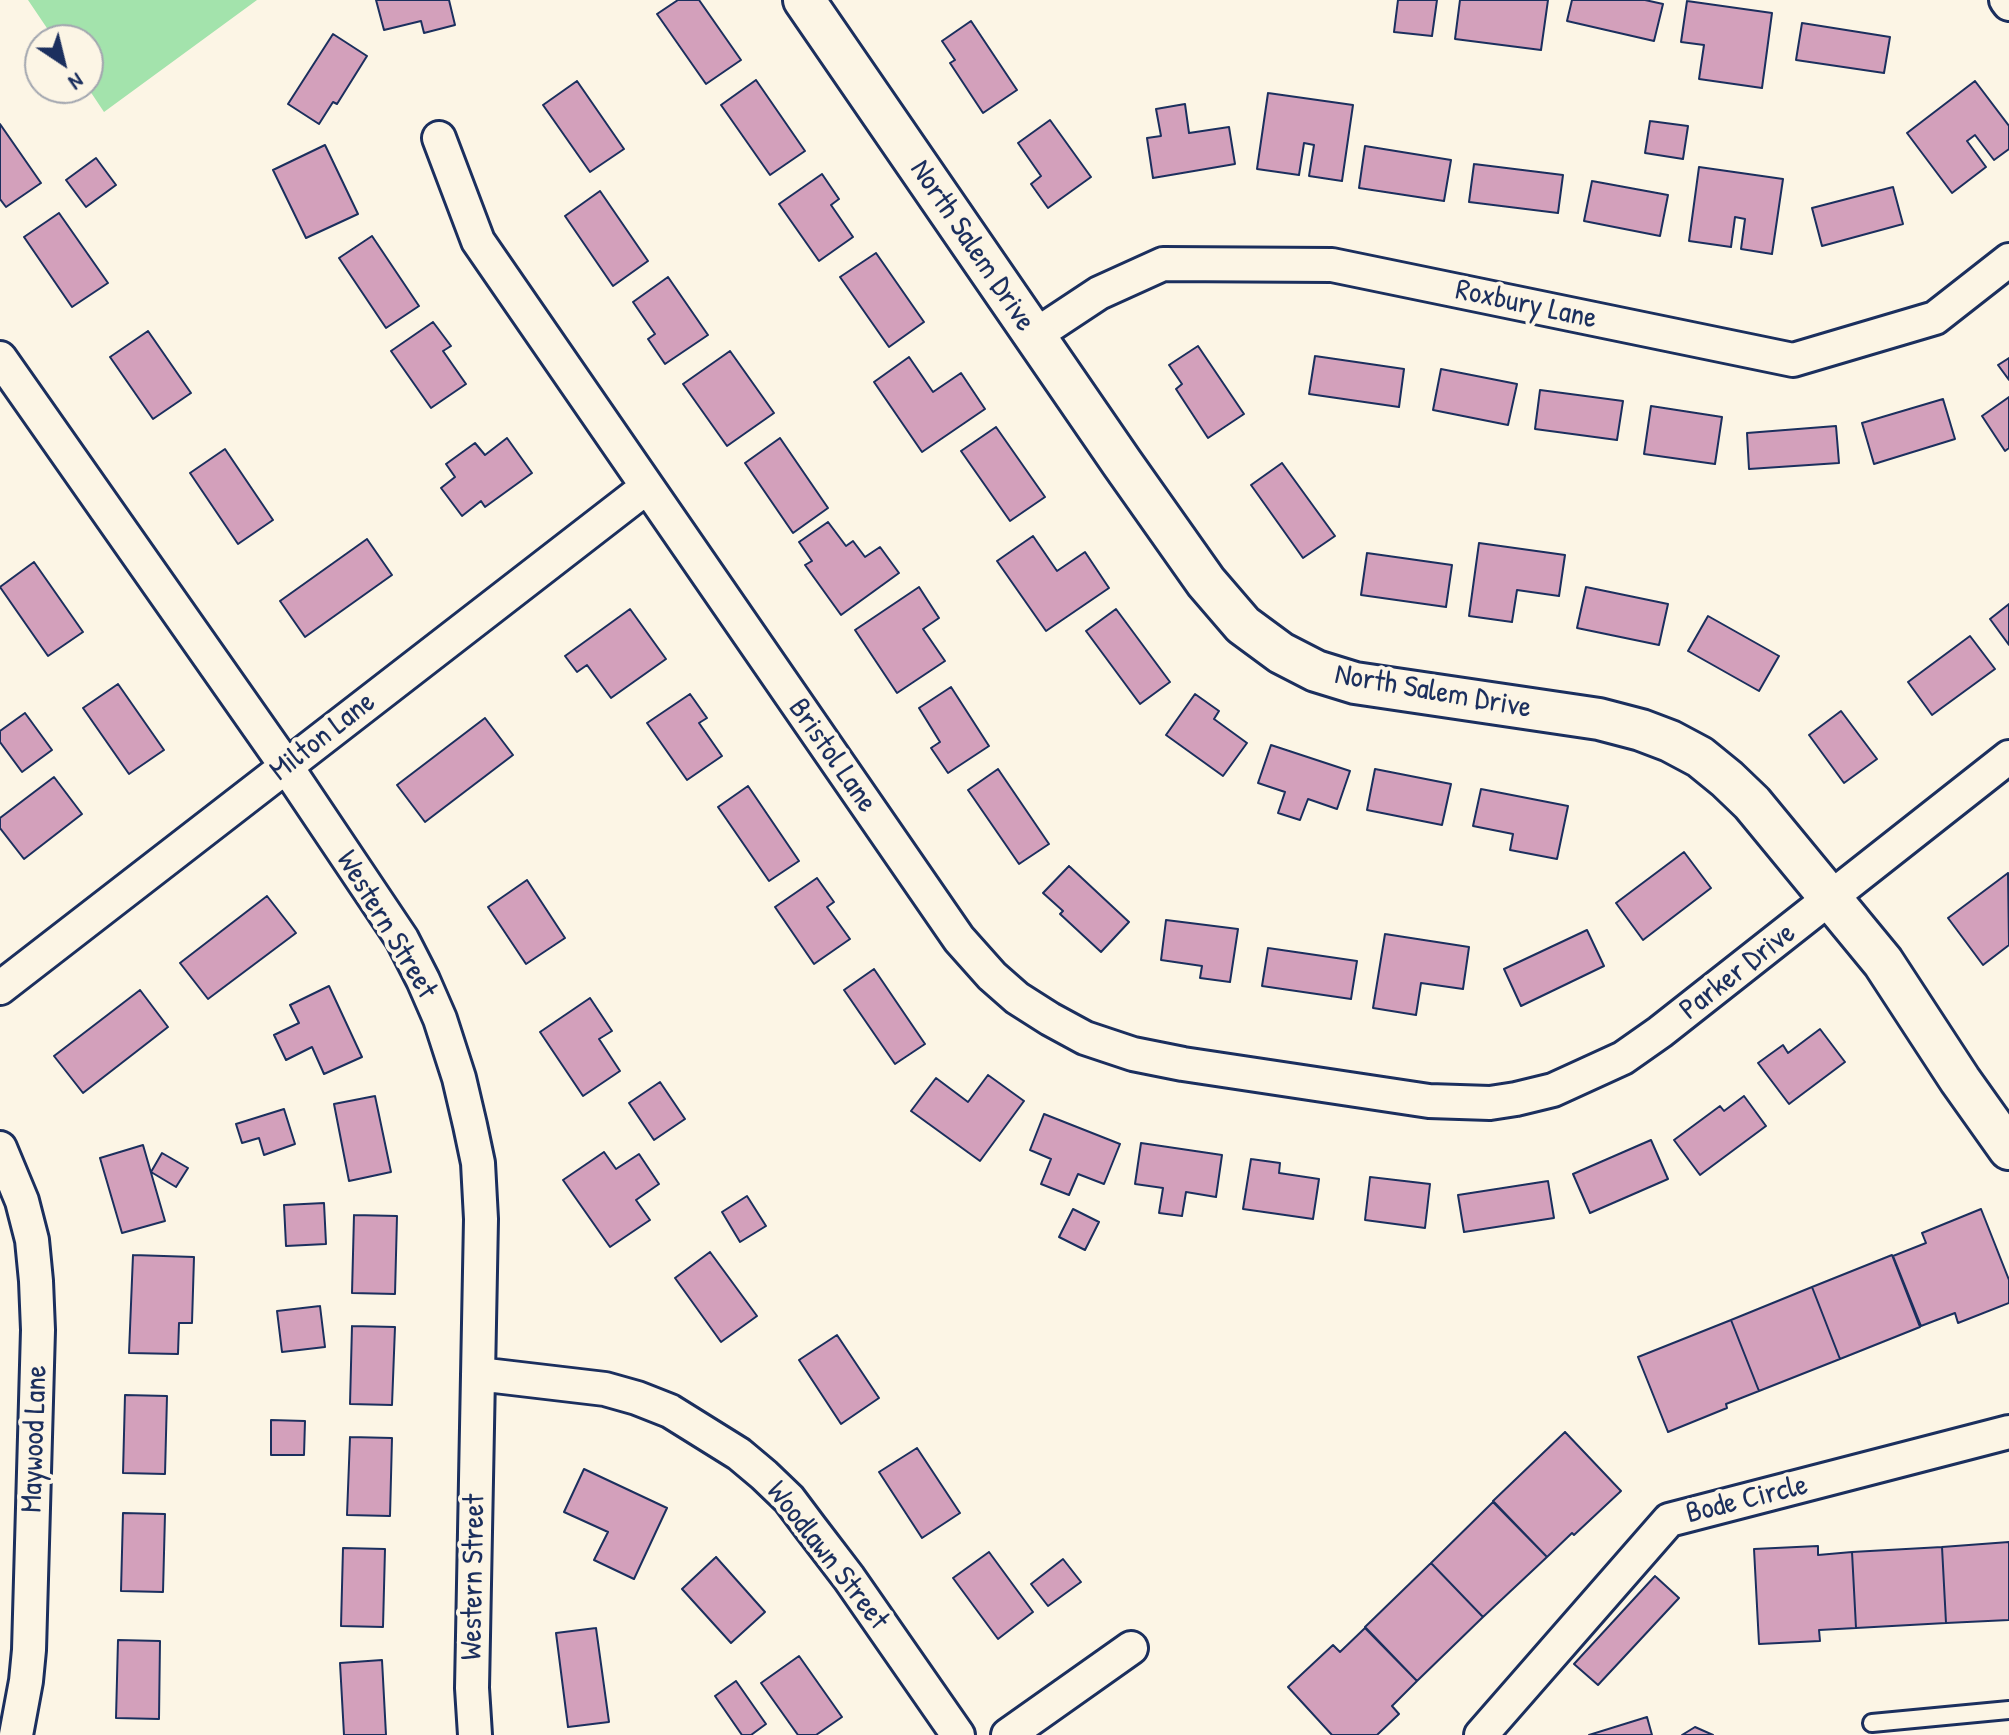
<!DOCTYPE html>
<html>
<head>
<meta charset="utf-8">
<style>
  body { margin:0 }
  #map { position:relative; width:2009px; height:1735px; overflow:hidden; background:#fcf5e5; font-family:"Patrick Hand",sans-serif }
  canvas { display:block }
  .north { position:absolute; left:24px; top:24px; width:80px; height:80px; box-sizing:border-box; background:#fcf5e5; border:2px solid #a2a6af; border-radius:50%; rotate:145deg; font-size:22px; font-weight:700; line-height:32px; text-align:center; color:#1b2f5e }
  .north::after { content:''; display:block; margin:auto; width:28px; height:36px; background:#1b2f5e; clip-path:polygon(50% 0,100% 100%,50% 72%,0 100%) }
</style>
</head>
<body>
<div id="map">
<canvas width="2009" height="1735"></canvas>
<div class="north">N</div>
</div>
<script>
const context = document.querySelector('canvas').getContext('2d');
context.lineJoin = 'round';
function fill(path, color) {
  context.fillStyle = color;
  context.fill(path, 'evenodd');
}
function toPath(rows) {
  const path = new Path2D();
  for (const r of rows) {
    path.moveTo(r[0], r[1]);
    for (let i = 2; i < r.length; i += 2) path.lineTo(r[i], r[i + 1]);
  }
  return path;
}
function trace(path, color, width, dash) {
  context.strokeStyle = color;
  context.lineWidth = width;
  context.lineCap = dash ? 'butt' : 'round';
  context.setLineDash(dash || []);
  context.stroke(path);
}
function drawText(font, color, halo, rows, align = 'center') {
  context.font = font + ' "Patrick Hand",sans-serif';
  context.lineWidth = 8;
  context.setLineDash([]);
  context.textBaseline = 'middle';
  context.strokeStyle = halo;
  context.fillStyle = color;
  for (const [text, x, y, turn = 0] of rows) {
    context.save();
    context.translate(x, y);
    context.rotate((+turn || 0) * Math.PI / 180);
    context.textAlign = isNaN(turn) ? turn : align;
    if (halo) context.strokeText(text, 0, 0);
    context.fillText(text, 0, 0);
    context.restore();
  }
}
fill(toPath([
  [28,0,257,0,104,112,88,88,88,40,55,40]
]), '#a3e3ac');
const building = toPath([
  [376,0,449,0,455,25,424,33,421,21,384,30,376,0],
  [678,0,699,0,741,60,706,84,657,14,678,0],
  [1398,0,1437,0,1432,36,1394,32,1398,0],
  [1460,0,1548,0,1541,50,1455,39,1460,0],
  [1572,0,1645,0,1663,4,1654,41,1567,21,1572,0],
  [1687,1,1772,13,1762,88,1699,79,1704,45,1681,42,1687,1],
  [971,21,1017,90,983,113,950,63,955,60,942,41,971,21],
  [1802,23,1890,37,1884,73,1796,60,1802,23],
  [333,34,367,56,337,104,333,102,319,124,288,104,333,34],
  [756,80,805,151,770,175,721,105,756,80],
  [577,81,624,149,590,172,543,105,577,81],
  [1975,81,2009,126,2009,149,1994,160,1975,135,1967,141,1986,167,1952,193,1907,133,1975,81],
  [1268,93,1353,105,1342,181,1309,176,1314,145,1304,143,1299,175,1257,169,1268,93],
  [1185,104,1189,133,1229,127,1235,164,1153,178,1147,138,1161,136,1156,109,1185,104],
  [1050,120,1091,177,1048,208,1031,184,1041,176,1018,143,1050,120],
  [1650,121,1688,126,1683,159,1645,153,1650,121],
  [0,124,41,183,6,207,0,199,0,124],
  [325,145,358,214,306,238,273,170,325,145],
  [1365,146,1451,160,1444,201,1359,188,1365,146],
  [96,158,116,185,86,207,66,180,96,158],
  [1474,164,1563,175,1558,213,1469,202,1474,164],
  [1699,167,1783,179,1772,254,1741,249,1745,219,1735,217,1731,247,1689,241,1699,167],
  [822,174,839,199,831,205,853,237,819,261,779,204,822,174],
  [1592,181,1668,195,1660,236,1584,221,1592,181],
  [1893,187,1903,224,1822,246,1812,208,1893,187],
  [600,191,648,261,613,286,565,216,600,191],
  [59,213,108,283,72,307,24,237,59,213],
  [372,236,419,306,386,328,339,258,372,236],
  [876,253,924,322,889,347,840,277,876,253],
  [668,277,708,335,665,364,648,339,655,334,633,302,668,277],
  [433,322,451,346,443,351,466,384,431,408,391,351,433,322],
  [148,331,191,393,153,419,110,357,148,331],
  [1198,346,1244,414,1208,438,1176,389,1182,384,1169,365,1198,346],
  [730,351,774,413,727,446,683,384,730,351],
  [1315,356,1404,369,1399,407,1309,394,1315,356],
  [909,357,933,392,961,373,985,409,922,452,874,382,909,357],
  [2009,358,2009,380,1998,365,2009,358],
  [1441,369,1517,384,1508,425,1433,410,1441,369],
  [1540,390,1623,401,1617,440,1535,429,1540,390],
  [2009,397,2009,448,2005,451,1982,416,2009,397],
  [1943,399,1955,439,1874,464,1862,423,1943,399],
  [1651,406,1722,417,1715,464,1644,454,1651,406],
  [1836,426,1839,463,1749,469,1747,433,1836,426],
  [996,427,1045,497,1010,521,961,451,996,427],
  [507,438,532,473,485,507,481,501,462,516,441,488,455,477,446,464,475,443,485,455,507,438],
  [780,438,828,508,793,533,745,463,780,438],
  [225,449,273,520,238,544,190,473,225,449],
  [1282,463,1335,536,1303,558,1251,485,1282,463],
  [828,522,846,546,853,541,865,557,880,547,899,573,841,615,805,565,812,561,799,542,828,522],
  [1033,536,1057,571,1085,552,1109,588,1046,631,997,561,1033,536],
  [367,539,392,575,305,637,280,601,367,539],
  [1479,543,1565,555,1559,596,1517,590,1512,622,1469,616,1479,543],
  [1367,553,1452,565,1446,607,1361,595,1367,553],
  [34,562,83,632,48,656,0,587,34,562],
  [919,587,939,618,923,629,945,661,897,693,855,630,919,587],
  [1586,587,1668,604,1659,645,1577,628,1586,587],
  [2009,604,2009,645,1990,619,2009,604],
  [630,609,666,659,611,698,587,665,577,672,565,656,630,609],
  [1116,609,1170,682,1140,704,1086,631,1116,609],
  [1708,616,1779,656,1759,691,1688,651,1708,616],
  [1970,636,1995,669,1932,715,1908,682,1970,636],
  [118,684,164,750,129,774,83,708,118,684],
  [951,687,989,746,948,773,931,748,940,742,919,708,951,687],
  [690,694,707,718,699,723,722,756,687,780,647,723,690,694],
  [1195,694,1219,711,1214,719,1247,743,1223,776,1166,735,1195,694],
  [1841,711,1877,759,1844,783,1809,735,1841,711],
  [25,713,52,750,22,772,0,742,0,731,25,713],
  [485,718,513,755,425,822,397,785,485,718],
  [1271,745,1350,771,1337,809,1308,799,1300,820,1278,813,1285,792,1258,783,1271,745],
  [998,769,1049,844,1019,864,968,790,998,769],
  [1375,769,1451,784,1442,825,1367,810,1375,769],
  [54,777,82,814,24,859,0,828,0,818,54,777],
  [748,786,799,861,769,881,718,807,748,786],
  [1481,789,1568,806,1557,859,1510,850,1513,834,1473,826,1481,789],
  [1684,852,1711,888,1643,940,1616,903,1684,852],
  [1069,866,1129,922,1101,952,1060,914,1063,911,1043,893,1069,866],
  [2008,873,2009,945,1983,965,1948,918,2008,873],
  [817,878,834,902,827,907,850,939,814,964,775,907,817,878],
  [527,880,565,938,526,964,488,907,527,880],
  [267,896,296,933,208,999,180,963,267,896],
  [1166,920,1238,929,1230,982,1200,978,1202,966,1161,960,1166,920],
  [1587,930,1604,966,1521,1006,1504,969,1587,930],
  [1385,934,1469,947,1463,989,1421,983,1416,1015,1373,1008,1385,934],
  [1268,948,1357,961,1351,999,1262,986,1268,948],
  [874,969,925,1044,895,1064,844,990,874,969],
  [329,986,362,1057,324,1074,312,1047,286,1060,274,1035,299,1023,290,1005,329,986],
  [140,990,168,1027,83,1093,54,1056,140,990],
  [590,998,612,1031,599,1039,620,1071,583,1096,540,1032,590,998],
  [1820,1029,1845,1062,1789,1104,1758,1063,1783,1045,1788,1053,1820,1029],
  [988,1075,1024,1101,980,1161,911,1111,936,1078,968,1102,988,1075],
  [660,1082,685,1119,654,1140,629,1103,660,1082],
  [375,1096,391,1172,349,1181,334,1104,375,1096],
  [1744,1096,1766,1126,1700,1175,1674,1140,1720,1106,1724,1111,1744,1096],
  [284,1109,295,1144,264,1155,259,1138,242,1143,236,1124,284,1109],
  [1044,1114,1120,1144,1104,1184,1078,1174,1069,1195,1041,1184,1051,1159,1030,1150,1044,1114],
  [1651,1140,1668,1179,1590,1213,1573,1174,1651,1140],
  [1141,1143,1222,1155,1216,1197,1186,1192,1182,1216,1159,1213,1163,1188,1135,1184,1141,1143],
  [143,1145,165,1221,122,1233,100,1158,143,1145],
  [604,1152,616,1169,639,1154,659,1184,636,1200,650,1220,610,1247,563,1180,604,1152],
  [162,1153,188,1168,176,1187,151,1172,162,1153],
  [1251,1159,1280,1163,1279,1173,1319,1179,1313,1219,1243,1209,1251,1159],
  [1370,1177,1430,1184,1425,1228,1365,1220,1370,1177],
  [1548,1181,1554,1218,1464,1232,1458,1195,1548,1181],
  [747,1196,766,1226,740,1242,722,1212,747,1196],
  [324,1203,326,1244,286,1246,284,1205,324,1203],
  [1073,1209,1099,1222,1085,1250,1059,1237,1073,1209],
  [1981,1209,2009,1280,2009,1303,1958,1323,1955,1313,1921,1326,1893,1256,1926,1243,1922,1233,1981,1209],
  [354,1215,397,1216,395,1294,352,1293,354,1215],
  [710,1252,757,1316,721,1342,675,1278,710,1252],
  [133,1255,194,1257,192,1323,179,1323,178,1354,129,1353,133,1255],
  [1892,1255,1920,1327,1840,1359,1812,1287,1892,1255],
  [1812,1287,1840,1359,1759,1391,1731,1320,1812,1287],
  [320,1306,325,1347,282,1352,277,1311,320,1306],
  [1731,1320,1759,1391,1726,1404,1727,1408,1668,1432,1638,1357,1731,1320],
  [352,1326,395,1327,392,1405,350,1404,352,1326],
  [837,1335,879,1398,841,1424,799,1360,837,1335],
  [125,1395,167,1396,165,1474,123,1473,125,1395],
  [271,1420,305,1421,304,1455,271,1455,271,1420],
  [1565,1432,1621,1491,1574,1535,1572,1533,1547,1557,1493,1501,1565,1432],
  [350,1437,392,1438,390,1516,347,1515,350,1437],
  [917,1448,960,1513,922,1538,879,1472,917,1448],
  [584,1469,667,1508,634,1579,594,1560,608,1532,564,1512,584,1469],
  [1493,1502,1547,1557,1483,1617,1431,1563,1493,1502],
  [123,1513,165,1514,163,1592,121,1591,123,1513],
  [2009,1542,2009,1620,1946,1623,1942,1547,2009,1542],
  [1818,1546,1818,1555,1852,1552,1856,1628,1819,1630,1820,1641,1759,1644,1754,1549,1818,1546],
  [1942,1547,1946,1623,1856,1628,1852,1552,1942,1547],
  [343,1548,385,1549,383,1627,341,1626,343,1548],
  [989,1552,1033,1612,998,1639,953,1578,989,1552],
  [716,1557,765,1612,731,1643,682,1589,716,1557],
  [1063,1559,1081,1582,1048,1606,1031,1584,1063,1559],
  [1431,1563,1483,1617,1417,1681,1365,1627,1431,1563],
  [1655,1576,1679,1598,1598,1685,1574,1664,1655,1576],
  [596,1628,609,1722,568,1727,556,1633,596,1628],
  [1365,1628,1417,1681,1392,1706,1399,1714,1377,1735,1332,1735,1288,1687,1333,1645,1340,1652,1365,1628],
  [118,1640,160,1641,159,1719,116,1718,118,1640],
  [799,1656,842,1717,816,1735,798,1735,761,1683,799,1656],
  [382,1660,386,1735,344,1735,340,1663,382,1660],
  [736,1681,766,1724,751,1735,742,1735,715,1696,736,1681],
  [1647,1717,1652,1735,1589,1735,1647,1717],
  [1695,1727,1713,1735,1682,1735,1695,1727]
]);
fill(building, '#d3a0bb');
trace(building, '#1b2f5e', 2);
const service = toPath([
  [1872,1723,2009,1710]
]);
const minor = toPath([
  [2006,0,2009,4],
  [439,138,478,241,959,939,992,976,1017,998,1050,1019,1085,1038,1133,1054,1183,1064,1429,1101,1490,1103,1516,1099,1553,1090,1623,1058,1660,1032,2009,757],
  [1034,336,1099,293,1163,264,1332,265,1793,360,1935,318,2009,260],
  [0,358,286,766,402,939,423,980,440,1019,459,1078,470,1125,478,1163,481,1219,472,1688,475,1735],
  [0,988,647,487],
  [0,1148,22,1201,32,1240,36,1281,38,1330,29,1650,26,1681,16,1735],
  [478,1374,605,1389,637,1398,670,1411,739,1454,764,1475,789,1499,810,1527,849,1578,958,1735],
  [1008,1735,1131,1648],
  [1481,1735,1669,1520,2009,1432]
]);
const tertiary = toPath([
  [804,0,1122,463,1206,582,1243,625,1281,653,1316,671,1355,683,1599,719,1641,730,1670,741,1700,757,1727,779,1752,803,1883,962,1960,1080,2009,1149]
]);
trace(service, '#1b2f5e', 22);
trace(minor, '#1b2f5e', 38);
trace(tertiary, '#1b2f5e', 46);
trace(service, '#fcf5e5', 16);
trace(minor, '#fcf5e5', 32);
trace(tertiary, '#fcf5e5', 40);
drawText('30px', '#1b2f5e', '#fcf5e5', [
  ["North Salem Drive",972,246,56],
  ["Roxbury Lane",1526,305,12],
  ["North Salem Drive",1433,692,10],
  ["Milton Lane",323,737,-38],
  ["Bristol Lane",832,756,55],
  ["Western Street",386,925,59],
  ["Parker Drive",1738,972,-38],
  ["Maywood Lane",35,1439,-88],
  ["Bode Circle",1747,1500,-14],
  ["Woodlawn Street",827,1556,52],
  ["Western Street",474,1577,-89]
]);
</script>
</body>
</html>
